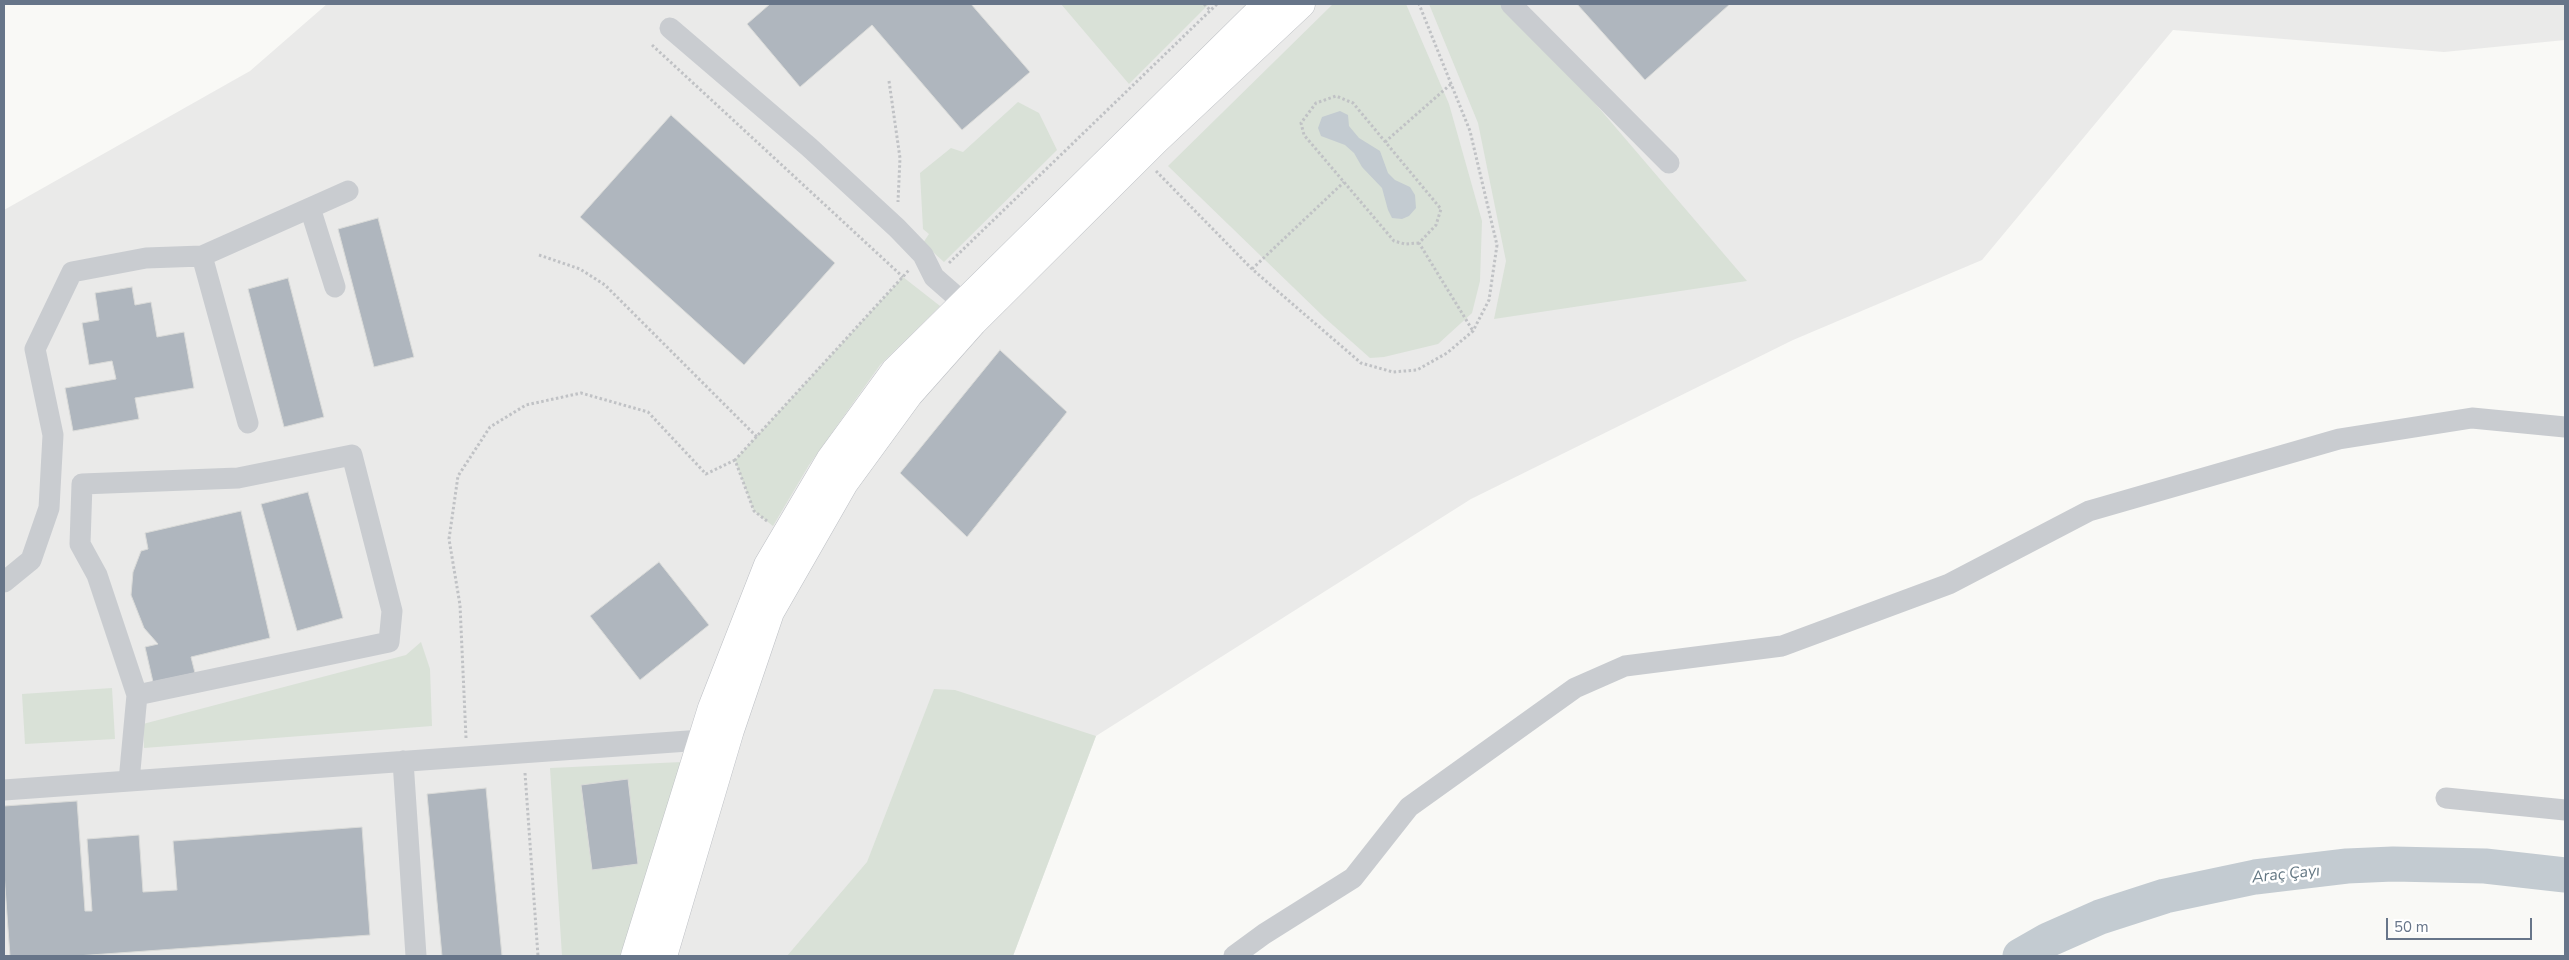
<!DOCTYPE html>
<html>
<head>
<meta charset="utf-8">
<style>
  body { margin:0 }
  #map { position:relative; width:2569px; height:960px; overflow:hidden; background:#f9f9f6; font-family:"Nunito Sans",sans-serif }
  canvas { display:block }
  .frame { position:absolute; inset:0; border:5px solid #677589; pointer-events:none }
  .scale { position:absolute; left:2386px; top:918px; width:146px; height:22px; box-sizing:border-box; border:2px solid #677589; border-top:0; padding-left:6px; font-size:15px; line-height:18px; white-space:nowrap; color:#677589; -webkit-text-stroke:4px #fff; paint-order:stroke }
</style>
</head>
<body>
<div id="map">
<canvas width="2569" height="960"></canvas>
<div class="frame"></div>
<div class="scale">50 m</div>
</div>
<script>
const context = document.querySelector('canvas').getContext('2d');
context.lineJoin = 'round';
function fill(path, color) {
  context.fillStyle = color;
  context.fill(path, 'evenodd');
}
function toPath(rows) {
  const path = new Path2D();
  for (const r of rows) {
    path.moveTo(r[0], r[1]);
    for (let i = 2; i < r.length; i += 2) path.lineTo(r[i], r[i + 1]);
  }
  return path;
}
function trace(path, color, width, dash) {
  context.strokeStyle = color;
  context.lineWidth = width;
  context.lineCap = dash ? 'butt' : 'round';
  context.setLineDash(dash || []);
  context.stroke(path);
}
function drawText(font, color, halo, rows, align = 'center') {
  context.font = font + ' "Nunito Sans",sans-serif';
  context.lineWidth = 5;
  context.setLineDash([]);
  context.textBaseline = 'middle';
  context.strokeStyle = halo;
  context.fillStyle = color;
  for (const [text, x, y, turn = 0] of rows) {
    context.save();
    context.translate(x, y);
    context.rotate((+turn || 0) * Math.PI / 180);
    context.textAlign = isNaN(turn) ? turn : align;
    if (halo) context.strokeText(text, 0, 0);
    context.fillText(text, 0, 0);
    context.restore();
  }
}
fill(toPath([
  [327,4,2565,4,2565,40,2444,52,2173,30,1982,260,1793,340,1471,499,1096,736,1013,956,4,956,4,210,250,71]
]), '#eaeae9');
fill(toPath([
  [1061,4,1209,4,1129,84],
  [1333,4,1406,4,1449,104,1482,221,1480,281,1472,313,1438,344,1384,357,1370,358,1325,318,1168,166],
  [1429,4,1500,4,1593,101,1747,281,1494,319,1506,261,1478,123],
  [1018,102,1039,113,1057,150,944,262,923,243,929,234,923,229,920,173,951,148,963,152],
  [903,277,940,306,880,365,809,465,773,526,754,511,735,460],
  [421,642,430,669,432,726,144,748,143,724,406,655],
  [112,688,115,739,25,744,22,694],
  [934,689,955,690,1096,736,1013,956,787,956,867,862],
  [682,762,624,956,562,956,550,768]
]), '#d9e1d7');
fill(toPath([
  [1340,111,1348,115,1349,126,1359,138,1380,151,1388,173,1395,180,1410,187,1415,195,1416,208,1409,216,1402,219,1392,218,1388,210,1382,188,1362,167,1354,153,1345,145,1321,136,1318,128,1322,117]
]), '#c3cbd1');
trace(toPath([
  [2020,956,2048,940,2100,917,2165,896,2255,877,2347,866,2393,864,2485,866,2565,875]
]), '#c3cbd1', 35);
const building = toPath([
  [770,4,971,4,1030,72,962,130,872,25,800,87,747,24,770,4],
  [1577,4,1730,4,1645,80,1577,4],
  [671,115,835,263,744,365,580,217,671,115],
  [378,218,414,357,374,367,338,229,378,218],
  [288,278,324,417,284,427,248,289,288,278],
  [132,287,135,305,151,302,157,337,184,332,194,388,135,398,139,419,73,431,65,388,116,379,112,361,89,365,82,323,99,320,95,293,132,287],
  [1000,350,1067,412,967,537,900,473,1000,350],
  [308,492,343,618,297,631,261,504,308,492],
  [241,511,270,638,191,657,195,673,153,682,145,647,158,644,144,628,131,595,133,572,141,551,148,549,145,533,241,511],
  [659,562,709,625,640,680,590,616,659,562],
  [628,779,638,864,592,870,581,785,628,779],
  [486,788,502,956,442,956,427,794,486,788],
  [77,801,85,911,92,911,87,839,139,835,143,892,177,890,173,841,362,827,370,935,76,956,10,956,4,873,4,806,77,801]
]);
fill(building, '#afb6be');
trace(building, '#dadbd9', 1);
const major = toPath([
  [635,956,712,708,768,565,830,460,895,371,1267,4],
  [663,956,730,730,770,612,844,483,909,394,973,322,1156,140,1301,4]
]);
trace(major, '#bcbfc4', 29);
trace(toPath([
  [1204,4,1210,10],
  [652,45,903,277],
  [889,81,900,158,898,202],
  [1385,142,1451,84],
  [1156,171,1252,269,1361,363,1393,372,1417,370,1447,353,1473,331,1489,300,1497,245,1470,131,1419,4],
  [1419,243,1405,244,1394,241,1304,135,1301,123,1316,103,1336,96,1353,103,1441,209,1436,225,1419,243,1473,331],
  [539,255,580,269,605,285,757,437],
  [949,263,1217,4],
  [1252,269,1344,182],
  [767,521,754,511,735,460,909,270],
  [466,738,460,605,449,539,458,476,490,427,526,405,581,393,648,412,706,474,735,460],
  [525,773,538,956]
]), '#c0c2c5', 3, [2.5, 2.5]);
trace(toPath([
  [1511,4,1669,163],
  [670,28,809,147,897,228,923,255,934,277,975,313],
  [310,208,335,287],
  [202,256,248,423],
  [4,582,31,560,49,508,53,435,35,349,72,272,146,258,202,256,348,191],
  [403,761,416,956],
  [129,781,137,695,97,575,80,544,82,484,238,478,352,455,392,611,389,642,137,695],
  [4,790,702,740],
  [2446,798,2565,810],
  [1234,956,1264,934,1353,878,1409,807,1575,688,1625,666,1782,646,1949,584,2089,511,2339,439,2472,418,2565,427]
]), '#c9ccd0', 21);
trace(major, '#fff', 28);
drawText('italic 16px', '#637783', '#fff', [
  ["Araç Çayı",2286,875,-6]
]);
</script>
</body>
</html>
